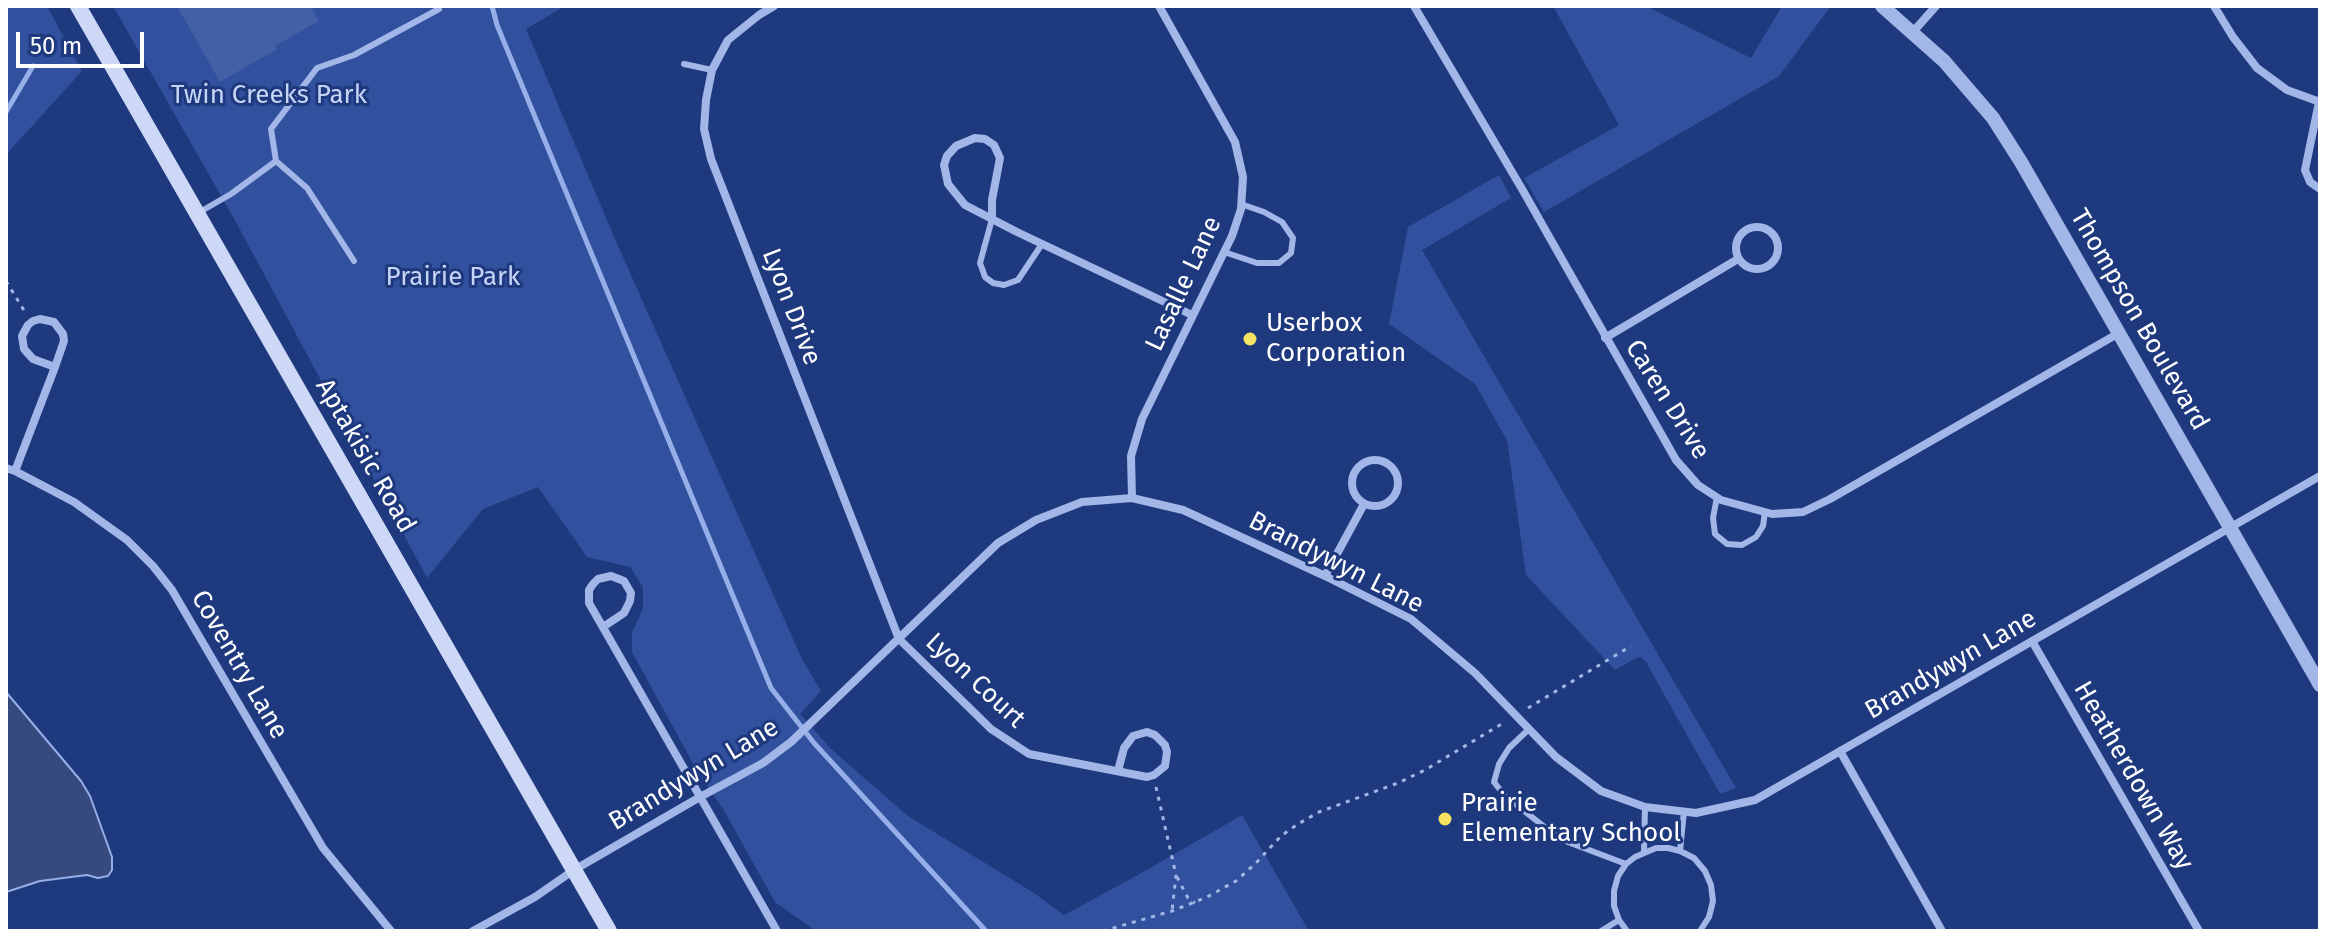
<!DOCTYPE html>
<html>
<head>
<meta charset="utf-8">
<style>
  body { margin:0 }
  #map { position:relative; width:2326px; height:937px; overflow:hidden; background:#1f397e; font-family:"Fira Sans",sans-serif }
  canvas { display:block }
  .frame { position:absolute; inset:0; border:8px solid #fff; pointer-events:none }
  .scale { position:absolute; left:16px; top:32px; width:128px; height:36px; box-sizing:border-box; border:4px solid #fff; border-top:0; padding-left:10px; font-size:24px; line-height:28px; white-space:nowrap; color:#fff; -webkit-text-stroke:6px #1f397e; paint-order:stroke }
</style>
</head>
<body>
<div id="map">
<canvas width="2326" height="937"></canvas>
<div class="frame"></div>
<div class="scale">50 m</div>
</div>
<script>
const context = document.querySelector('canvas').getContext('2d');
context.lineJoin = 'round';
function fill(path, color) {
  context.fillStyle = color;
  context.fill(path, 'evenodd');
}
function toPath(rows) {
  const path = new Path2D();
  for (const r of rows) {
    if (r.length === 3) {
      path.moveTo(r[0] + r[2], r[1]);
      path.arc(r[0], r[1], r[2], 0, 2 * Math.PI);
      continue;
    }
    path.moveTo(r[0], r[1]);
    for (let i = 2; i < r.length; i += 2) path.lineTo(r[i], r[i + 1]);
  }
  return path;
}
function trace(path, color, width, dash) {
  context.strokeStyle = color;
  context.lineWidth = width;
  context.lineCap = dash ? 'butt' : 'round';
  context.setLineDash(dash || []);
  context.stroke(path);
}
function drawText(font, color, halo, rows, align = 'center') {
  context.font = font + ' "Fira Sans",sans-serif';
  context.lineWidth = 6;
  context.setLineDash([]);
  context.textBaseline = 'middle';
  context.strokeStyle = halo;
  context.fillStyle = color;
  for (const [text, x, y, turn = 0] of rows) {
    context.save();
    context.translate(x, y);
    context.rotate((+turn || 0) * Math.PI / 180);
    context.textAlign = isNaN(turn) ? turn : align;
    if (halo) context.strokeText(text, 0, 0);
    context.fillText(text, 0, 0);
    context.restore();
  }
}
fill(toPath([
  [6,6,47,6,82,71,6,155],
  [113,6,565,6,526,29,618,246,802,659,821,691,800,714,831,749,908,816,1034,893,1064,915,1136,876,1242,815,1309,931,816,931,775,902,723,809,696,769,632,652,632,632,643,609,643,587,630,567,587,557,538,487,483,509,427,578,237,224],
  [1553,6,1646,6,1751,58,1782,6,1831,6,1779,76,1544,212,1524,178,1619,125],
  [1499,175,1511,198,1422,250,1736,788,1720,794,1646,662,1641,657,1636,658,1615,670,1526,575,1507,440,1475,384,1389,324,1408,227]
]), '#31509d');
const water = toPath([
  [6,692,81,781,90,796,112,857,112,870,108,876,98,878,87,875,40,881,6,892,6,692]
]);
fill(water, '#364a7d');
trace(water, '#96afe9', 2);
trace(toPath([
  [492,6,497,25,771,688,814,743,986,931],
  [6,112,33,66]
]), '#96afe9', 5);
fill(toPath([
  [177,6,311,6,319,21,275,46,277,49,220,82]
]), '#4360a6');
trace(toPath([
  [6,281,25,312],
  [1528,708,1631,646],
  [1156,787,1176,875,1172,911],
  [1177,877,1188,898,1195,903],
  [1103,931,1172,911,1207,897,1236,881,1256,863,1281,836,1298,824,1319,812,1398,783,1425,770,1505,722]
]), '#a2b7e8', 3, [4, 6]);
trace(toPath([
  [684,64,712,70],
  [276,161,271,129,317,68,354,55,439,9],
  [198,213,231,194,276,161,307,188,354,261],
  [992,219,980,263,985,277,993,283,1004,285,1018,280,1042,244],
  [1224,252,1257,263,1279,263,1291,253,1293,238,1282,222,1264,212,1241,204],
  [1717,497,1713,518,1715,534,1727,544,1742,545,1756,537,1763,526,1765,512],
  [1529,729,1509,748,1499,764,1494,782,1505,796,1560,839,1626,864],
  [1644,851,1645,807],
  [1680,851,1684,811],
  [1601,931,1619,920],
  [1627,931,1619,920,1614,906,1614,891,1618,876,1626,864,1635,857,1656,848,1668,848,1680,851,1694,858,1705,871,1711,885,1713,901,1709,917,1700,931]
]), '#a2b7e8', 6);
trace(toPath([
  [774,6,759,15,728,40,712,70,706,100,704,129,711,159,899,639,991,729,1029,754,1147,777,1154,775,1165,766,1167,752,1165,745,1155,735,1147,732,1133,736,1124,748,1118,771],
  [1414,6,1522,189,1676,460,1698,485,1721,500,1772,514,1803,512,1830,499,2119,333],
  [2214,6,2233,37,2257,68,2287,90,2320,102],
  [1912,33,1936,6],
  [2319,102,2305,170,2310,182,2320,189],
  [992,219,992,200,1000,158,994,145,985,139,975,138,956,146,947,156,944,165,948,184,965,205,1017,232,1192,315],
  [1757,248,21],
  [1605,338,1738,259],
  [1375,483,23],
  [6,468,15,471,74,502,127,540,153,566,172,590,323,848,391,931],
  [15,471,55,367,64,341,63,334,54,322,40,319,33,321,28,325,22,336,24,349,33,359,55,367],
  [1132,498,1131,456,1142,419,1232,236,1241,209,1243,177,1235,142,1159,6],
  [1325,576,1364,504],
  [603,627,624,613,630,601,631,593,624,581,611,576,598,579,593,584,589,590,589,603,777,931],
  [2032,641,2199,931],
  [1840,751,1942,931],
  [473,931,535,897,574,870,700,797,763,763,791,742,998,543,1036,520,1082,502,1132,498,1183,510,1325,576,1411,619,1475,673,1556,757,1601,791,1645,807,1696,813,1755,800,2320,476]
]), '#a2b7e8', 8);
trace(toPath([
  [1882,6,1944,61,1993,118,2021,162,2320,685]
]), '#a2b7e8', 14);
trace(toPath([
  [78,6,609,931]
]), '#cdd8f6', 16);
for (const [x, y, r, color] of [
  [1250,339,8,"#f6e362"],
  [1445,819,8,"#f6e362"]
]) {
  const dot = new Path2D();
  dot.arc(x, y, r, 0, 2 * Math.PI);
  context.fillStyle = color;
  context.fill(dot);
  trace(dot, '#1f397e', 3);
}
drawText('26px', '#c6d4f6', '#1f397e', [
  ["Twin Creeks Park",269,96],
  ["Prairie Park",453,278]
]);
drawText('26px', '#fff', '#1f397e', [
  ["Lasalle Lane",1184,284,-65],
  ["Lyon Drive",791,307,69],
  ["Thompson Boulevard",2139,320,60],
  ["Caren Drive",1667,400,58],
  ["Aptakisic Road",365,456,60],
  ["Brandywyn Lane",1336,563,27],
  ["Coventry Lane",239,665,60],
  ["Brandywyn Lane",1951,665,-30],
  ["Lyon Court",975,681,43],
  ["Brandywyn Lane",694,775,-31],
  ["Heatherdown Way",2133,776,60]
]);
drawText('26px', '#fff', '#1f397e', [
  ["Userbox",1266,324],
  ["Corporation",1266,354],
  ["Prairie",1461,804],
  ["Elementary School",1461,834]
], 'left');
</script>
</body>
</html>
